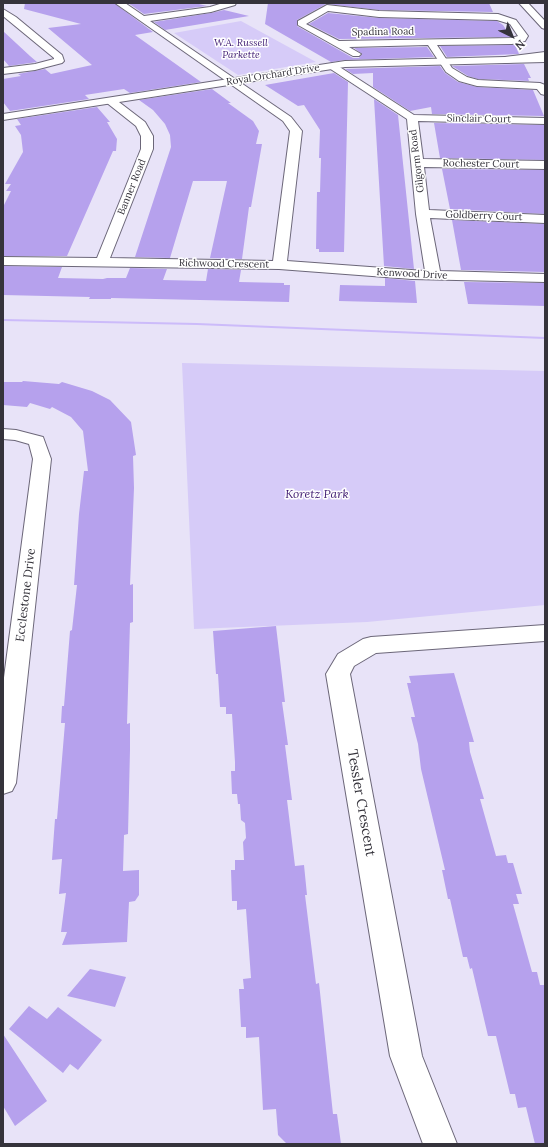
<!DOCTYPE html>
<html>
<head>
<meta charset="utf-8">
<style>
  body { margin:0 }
  #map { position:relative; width:548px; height:1147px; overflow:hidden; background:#e8e3f8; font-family:Lora,serif }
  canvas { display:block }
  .frame { position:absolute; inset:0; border:4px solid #35333b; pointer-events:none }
  .north { position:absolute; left:492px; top:16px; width:40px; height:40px; -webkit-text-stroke:3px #fff; paint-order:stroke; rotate:137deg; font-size:11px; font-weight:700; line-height:16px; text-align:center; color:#35333b }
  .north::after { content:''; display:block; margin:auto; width:14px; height:18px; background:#35333b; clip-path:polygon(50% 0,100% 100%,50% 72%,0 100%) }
</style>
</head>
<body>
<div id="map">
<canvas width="548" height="1147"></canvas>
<div class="frame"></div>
<div class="north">N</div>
</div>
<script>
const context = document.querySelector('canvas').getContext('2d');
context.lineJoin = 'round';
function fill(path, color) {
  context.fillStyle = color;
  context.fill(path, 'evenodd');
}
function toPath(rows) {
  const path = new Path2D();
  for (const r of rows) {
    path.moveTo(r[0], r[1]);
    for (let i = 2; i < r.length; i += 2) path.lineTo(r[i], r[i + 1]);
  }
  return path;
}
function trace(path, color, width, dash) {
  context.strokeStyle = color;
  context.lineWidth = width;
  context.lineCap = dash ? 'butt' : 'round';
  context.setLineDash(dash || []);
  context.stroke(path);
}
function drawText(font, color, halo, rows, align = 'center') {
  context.font = font + ' Lora,serif';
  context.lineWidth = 3;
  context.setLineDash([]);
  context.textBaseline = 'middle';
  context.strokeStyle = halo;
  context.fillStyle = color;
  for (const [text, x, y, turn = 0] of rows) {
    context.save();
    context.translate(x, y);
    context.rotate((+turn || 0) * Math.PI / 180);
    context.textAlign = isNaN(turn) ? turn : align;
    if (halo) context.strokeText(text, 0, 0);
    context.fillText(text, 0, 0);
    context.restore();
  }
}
fill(toPath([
  [241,21,316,62,238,75,174,33],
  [182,363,545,371,545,605,367,622,194,629]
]), '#d6cbf8');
fill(toPath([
  [3,319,197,323,545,337,545,339,197,325,3,321,3,319]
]), '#ccbbfa');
fill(toPath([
  [25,3,114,3,153,32,135,35,201,82,130,93,124,89,85,95,89,99,10,111,3,102,3,79,21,76,18,74,45,69,51,74,92,65,48,28,81,24,24,9],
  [128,3,195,3,207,6,144,14],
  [268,3,489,3,493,12,379,10,326,4,297,20,297,26,353,58,359,58,362,54,354,48,427,47,434,57,345,60,331,62,265,24],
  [224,10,249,16,165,30,154,22,211,13],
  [328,13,379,18,497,21,503,25,511,37,339,39,309,24],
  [3,31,30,56,37,62,9,66,3,59],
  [515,45,519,54,447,57,440,46],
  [524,64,531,78,528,78,529,81,478,79,468,76,452,66],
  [440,66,445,73,458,82,477,87,533,90,544,116,432,114,431,107,410,111,373,87,373,73,353,74,345,69],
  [334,73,348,82,344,252,319,252,319,249,316,249,317,192,320,192,321,158,319,158,320,130,304,105,298,106,265,85],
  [212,89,231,103,228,103,253,121,259,131,256,144,262,144,251,207,249,207,242,259,210,258,227,181,193,181,170,258,135,257,171,147,170,135,165,124,153,110,139,100],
  [374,99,398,115,414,269,384,266],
  [97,107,110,122,107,122,117,139,116,151,113,151,67,256,3,256,3,207,11,191,6,191,11,184,5,184,23,152,21,135,15,126,21,125,17,119],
  [434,123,545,125,545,160,440,158],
  [442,169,545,170,545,214,450,209],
  [452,220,545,224,545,272,461,270],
  [3,266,62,267,58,278,103,279,107,278,126,278,130,268,167,269,163,280,206,281,208,269,241,270,239,282,284,283,284,285,290,285,289,302,111,298,111,299,89,299,90,297,3,295],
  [385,278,415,281,417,303,339,301,340,285,385,286],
  [464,282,545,283,545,306,468,304],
  [23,381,59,384,62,382,92,391,110,400,131,422,136,455,133,456,134,488,130,585,133,584,133,622,130,623,127,724,130,723,130,750,128,834,124,835,123,871,139,870,139,895,135,901,129,902,127,942,62,945,67,932,61,932,66,893,59,894,62,859,52,860,55,819,57,819,65,723,61,723,62,706,64,706,70,631,72,630,77,585,74,585,79,514,84,471,88,471,83,431,71,417,52,407,50,409,30,403,27,407,3,405,3,382,22,382],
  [276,626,285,702,282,702,288,745,285,745,292,800,287,800,295,866,304,865,307,895,305,895,316,984,319,983,333,1114,337,1114,341,1144,287,1144,278,1135,276,1109,263,1110,259,1037,246,1038,246,1027,241,1027,239,989,244,989,243,979,251,978,246,909,237,910,237,901,232,901,231,870,235,870,235,860,244,860,243,842,246,838,245,823,241,820,240,804,238,804,237,794,232,794,231,771,235,771,235,762,232,714,226,714,226,707,220,707,218,674,216,674,213,631],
  [454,673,474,742,469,742,470,752,484,799,480,799,496,856,506,855,508,863,513,863,522,894,516,894,519,904,513,904,532,972,537,972,540,985,545,985,545,1144,535,1144,526,1107,518,1108,515,1094,510,1094,496,1036,488,1036,472,968,470,969,467,957,463,957,450,899,448,899,442,870,445,870,421,769,418,744,411,717,415,717,407,683,411,683,409,676],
  [90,969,126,977,115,1007,67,996],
  [29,1006,47,1019,58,1007,102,1040,78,1070,70,1064,63,1073,9,1029],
  [3,1034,47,1101,15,1126,3,1106]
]), '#b6a1ed');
const street = toPath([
  [115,3,125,3,144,16,210,7,223,3,236,3,235,5,211,12,150,21,291,117,302,131,287,261,425,271,416,214,407,119,329,68,327,66,329,64,335,64,414,115,545,118,545,124,418,121,423,159,545,161,545,169,424,167,429,210,545,215,545,223,430,218,440,271,545,274,545,282,412,279,279,269,3,265,3,257,97,258,141,149,141,136,136,126,107,103,106,101,111,98,115,99,145,122,153,136,153,149,110,258,273,261,290,131,283,121,115,3],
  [327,5,379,11,498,14,516,20,528,36,525,41,512,44,437,45,452,68,467,77,478,80,540,83,545,85,545,95,541,94,537,89,477,86,459,81,446,72,428,45,349,47,361,54,359,56,353,56,298,25,298,21,327,5],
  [328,11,379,17,497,20,510,24,518,36,512,38,339,41,306,24,328,11],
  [3,9,16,17,62,55,64,61,62,63,35,70,3,74,3,68,35,64,54,59,54,58,3,16,3,9],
  [3,429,16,430,43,437,51,459,16,783,12,791,3,794,3,685,33,459,29,444,15,440,3,439,3,429],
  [545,625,545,641,376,653,354,666,350,674,422,1056,457,1144,423,1144,390,1056,326,674,338,654,363,639,371,637,545,625]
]);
const secondary = toPath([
  [545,56,545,62,345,67,3,120,3,114,345,61,545,56]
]);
const primary = toPath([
  [519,3,528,3,545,21,545,29,542,28,519,3],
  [545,52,545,58,505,63,500,60,505,57,545,52]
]);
trace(street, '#6c6779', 2);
trace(secondary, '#6c6779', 2);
trace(primary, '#6c6779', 2);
fill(street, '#fff');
fill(secondary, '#fff');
fill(primary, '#fff');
drawText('10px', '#35333b', '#fff', [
  ["Spadina Road",383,32,-1],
  ["Royal Orchard Drive",273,75,-9],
  ["Sinclair Court",479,119,1],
  ["Gilgorm Road",417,161,-97],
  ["Rochester Court",481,164,1],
  ["Banner Road",132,187,-68],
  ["Goldberry Court",484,216,2],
  ["Richwood Crescent",224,264,1],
  ["Kenwood Drive",412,274,3]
]);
drawText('italic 10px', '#3e1a71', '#fff', [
  ["W.A. Russell",241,43],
  ["Parkette",241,55]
]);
drawText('italic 12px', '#3e1a71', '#fff', [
  ["Koretz Park",317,495]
]);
drawText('12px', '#35333b', '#fff', [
  ["Ecclestone Drive",26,595,-83]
]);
drawText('14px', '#35333b', '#fff', [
  ["Tessler Crescent",361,803,80]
]);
</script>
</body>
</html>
